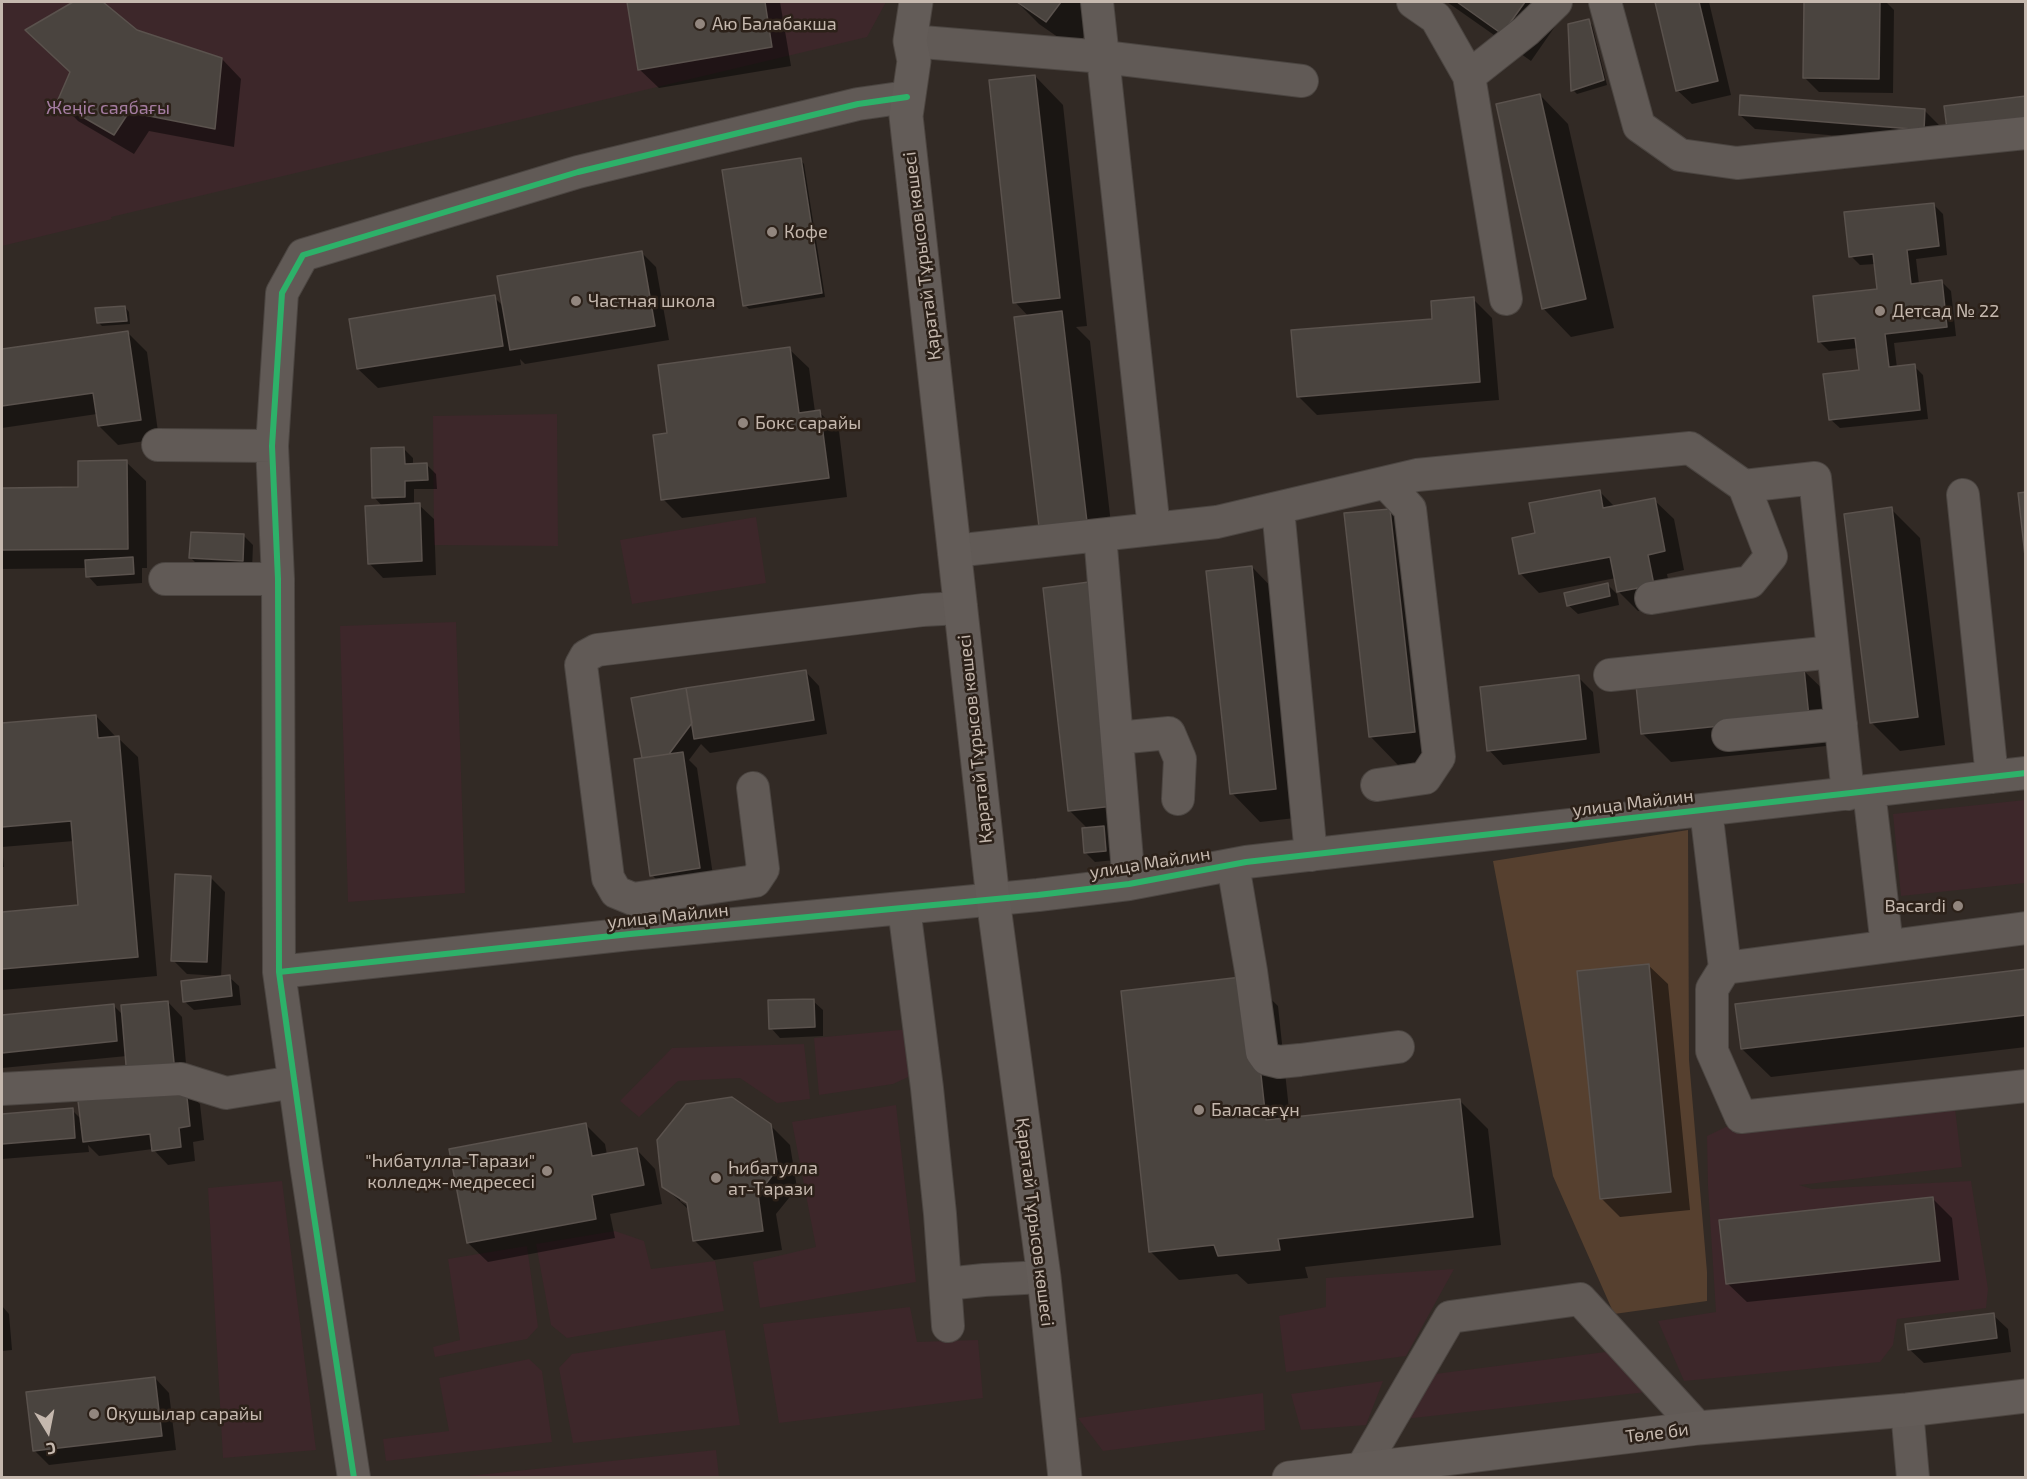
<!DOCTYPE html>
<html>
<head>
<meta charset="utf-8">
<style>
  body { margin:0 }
  #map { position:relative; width:2027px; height:1479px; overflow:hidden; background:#322a25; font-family:"Exo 2",sans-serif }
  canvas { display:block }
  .frame { position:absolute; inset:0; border:3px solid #c5b8ae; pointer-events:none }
  .north { position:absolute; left:18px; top:1401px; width:60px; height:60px; -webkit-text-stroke:4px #2c2119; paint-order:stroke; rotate:170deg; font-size:16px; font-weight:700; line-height:24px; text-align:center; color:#c5b8ae }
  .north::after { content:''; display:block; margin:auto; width:21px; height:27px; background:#c5b8ae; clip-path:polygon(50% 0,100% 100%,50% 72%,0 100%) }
</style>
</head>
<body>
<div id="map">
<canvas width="2027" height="1479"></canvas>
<div class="frame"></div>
<div class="north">С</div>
</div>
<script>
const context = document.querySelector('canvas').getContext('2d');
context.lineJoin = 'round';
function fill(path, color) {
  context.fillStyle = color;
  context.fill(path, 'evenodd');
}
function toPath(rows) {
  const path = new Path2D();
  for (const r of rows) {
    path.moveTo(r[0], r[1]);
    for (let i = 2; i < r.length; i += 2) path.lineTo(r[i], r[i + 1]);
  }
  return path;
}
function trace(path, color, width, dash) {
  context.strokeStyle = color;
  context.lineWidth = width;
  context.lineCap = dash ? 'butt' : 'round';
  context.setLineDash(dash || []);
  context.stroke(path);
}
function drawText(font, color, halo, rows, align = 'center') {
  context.font = font + ' "Exo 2",sans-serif';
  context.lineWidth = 5;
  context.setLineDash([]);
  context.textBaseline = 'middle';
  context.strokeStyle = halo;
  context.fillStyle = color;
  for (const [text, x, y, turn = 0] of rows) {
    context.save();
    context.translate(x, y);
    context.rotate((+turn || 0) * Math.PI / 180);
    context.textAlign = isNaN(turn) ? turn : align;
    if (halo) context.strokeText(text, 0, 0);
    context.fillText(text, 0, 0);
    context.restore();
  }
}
fill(toPath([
  [2,2,886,2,867,37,111,217,112,219,2,246],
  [557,414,558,546,434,545,433,416],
  [756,517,766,583,632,604,620,540],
  [456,622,465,893,348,902,340,626],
  [2025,800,2025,883,1901,896,1893,814],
  [911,1029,917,1073,893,1084,819,1095,814,1038],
  [804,1044,810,1099,777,1103,740,1078,678,1081,639,1117,620,1101,672,1048],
  [1954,1100,1962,1167,1799,1185,1812,1189,1971,1181,1988,1289,1986,1308,1897,1319,1893,1345,1880,1362,1684,1381,1658,1321,1716,1312,1708,1186,1707,1136,1728,1126,1789,1119,1790,1130,1790,1118],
  [896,1105,916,1282,760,1308,753,1262,816,1247,792,1122],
  [282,1181,316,1450,223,1458,208,1188],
  [615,1231,644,1241,651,1269,715,1261,724,1311,567,1338,551,1325,536,1244],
  [527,1246,538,1327,527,1339,435,1357,433,1347,460,1340,448,1259],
  [1454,1269,1406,1356,1286,1372,1279,1316,1326,1307,1326,1278],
  [910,1307,917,1342,978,1340,983,1398,779,1423,763,1324],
  [725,1330,740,1425,573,1443,559,1368,572,1354],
  [1613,1351,1647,1392,1404,1419,1427,1375],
  [529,1359,542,1371,552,1442,386,1461,383,1439,449,1431,439,1378],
  [1383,1381,1366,1425,1301,1430,1291,1394],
  [1263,1393,1265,1430,1103,1451,1078,1418],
  [716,1450,719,1477,459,1477]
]), '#3d272a');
fill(toPath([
  [1688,830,1689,1060,1707,1272,1707,1301,1614,1314,1553,1176,1493,861]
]), '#56402f');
fill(toPath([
  [76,2,101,2,136,31,222,59,241,79,234,147,149,131,134,154,78,121,59,101,71,73,28,31],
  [628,2,780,2,791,66,659,88,639,69],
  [1017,2,1109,2,1075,49,1039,24],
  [1447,2,1533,2,1556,25,1531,61],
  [1656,2,1709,2,1731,95,1692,104,1677,90],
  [1805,2,1886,2,1894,10,1893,93,1819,92,1804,77],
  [1588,21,1592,25,1607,85,1577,94,1573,90],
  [1035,76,1063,105,1087,326,1076,327,1090,341,1114,550,1069,555,1040,527,1029,317,1015,302],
  [1540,95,1568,124,1614,328,1571,337,1543,308],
  [1925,111,1939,125,1938,144,1755,129,1740,115],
  [800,159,804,164,825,297,749,309,745,305],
  [1933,204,1943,214,1947,255,1916,259,1919,284,1942,282,1951,291,1956,336,1894,343,1897,368,1914,366,1923,375,1928,419,1840,428,1830,419,1860,372,1858,348,1829,351,1820,342,1878,290,1875,264,1860,265,1851,256],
  [642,253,656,267,669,340,525,364,520,359,521,365,378,388,358,369,494,297,503,306],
  [1473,299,1492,318,1499,400,1317,415,1298,396],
  [125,307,129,312,130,324,102,326,98,322],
  [128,333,147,352,159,439,118,445,99,426,97,414,2,428,2,351],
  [789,349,809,368,815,412,819,412,839,431,847,497,682,518,663,499,668,435],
  [404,449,413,458,413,465,427,465,436,474,437,489,414,489,414,505,419,505,434,519,436,575,383,578,369,563,383,507,374,497],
  [126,462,146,481,147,568,142,568,142,583,97,586,88,576,87,568,2,569,2,490,80,489],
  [1599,491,1615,507,1654,500,1674,519,1684,570,1667,574,1673,604,1638,611,1618,591,1616,578,1539,593,1520,573,1537,535],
  [1891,509,1920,538,1945,745,1900,751,1871,722],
  [1390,510,1418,539,1442,760,1398,765,1370,736],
  [244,536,253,545,252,569,200,567,191,558],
  [1252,567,1280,596,1304,817,1260,822,1232,793],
  [1607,584,1617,594,1619,605,1578,614,1568,605],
  [1117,612,1142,834,1113,837,1115,860,1095,862,1086,853,1088,829,1069,810],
  [1803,670,1832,698,1836,745,1671,762,1642,733],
  [805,671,819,686,827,734,710,753,701,744,689,760,697,768,714,882,666,889,652,875,644,759,632,700],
  [1578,677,1593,692,1600,753,1503,765,1489,750],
  [96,716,115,736,115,738,118,738,138,757,157,976,2,990,2,914,80,907,74,841,2,847,4,867,2,867,2,725],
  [210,877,225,892,221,978,229,977,239,986,241,1005,194,1010,184,1001,220,978,220,976,187,974,173,960],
  [1648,965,1668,984,1690,1210,1620,1217,1601,1198],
  [2026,971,2026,1047,1771,1077,1742,1049],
  [1249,978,1278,1006,1290,1119,1460,1101,1488,1129,1501,1245,1305,1267,1308,1278,1248,1284,1237,1274,1179,1280,1151,1252],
  [813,1001,823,1010,823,1036,780,1038,771,1028],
  [168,1002,182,1017,188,1087,127,1056,2,1068,2,1016,113,1005,123,1015],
  [186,1090,200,1104,204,1140,193,1142,195,1161,168,1165,153,1149,99,1156,88,1145,89,1152,2,1159,2,1116,72,1110,82,1120],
  [586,1125,605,1144,607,1155,636,1149,655,1169,662,1204,610,1214,615,1238,488,1262,468,1243],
  [770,1125,790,1145,797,1188,776,1214,782,1250,714,1260,694,1240,688,1209,663,1186],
  [680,1197,694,1206,692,1209,680,1201],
  [1933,1199,1952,1218,1959,1280,1747,1302,1727,1283],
  [2,1306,9,1314,12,1350,2,1351],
  [1993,1315,2008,1329,2011,1352,1924,1363,1909,1349],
  [155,1378,169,1393,176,1450,49,1465,35,1451]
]), '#0007');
const building = toPath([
  [73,2,103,2,137,30,222,58,215,129,129,112,114,135,57,102,70,72,25,30,73,2],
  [627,2,765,2,772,47,638,70,627,2],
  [1017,2,1061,2,1046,22,1017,2],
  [1457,2,1525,2,1502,34,1457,2],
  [1655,2,1699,2,1718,81,1676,91,1655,2],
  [1804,2,1880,2,1879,79,1803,78,1804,2],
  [1589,19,1604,80,1571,91,1568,24,1589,19],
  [1035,75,1060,298,1013,303,989,80,1035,75],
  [1540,94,1586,299,1542,309,1496,104,1540,94],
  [1740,95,1925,109,1924,130,1739,115,1740,95],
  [2026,96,2026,119,1947,129,1944,106,2026,96],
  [801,158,822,293,743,306,722,170,801,158],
  [1934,203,1939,246,1907,250,1911,284,1942,280,1947,327,1885,334,1889,367,1915,364,1920,410,1829,420,1823,374,1859,370,1855,338,1818,342,1813,296,1877,289,1873,254,1849,257,1844,212,1934,203],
  [642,251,655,326,510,350,497,276,642,251],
  [495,295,503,346,357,369,349,319,495,295],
  [1474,297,1480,382,1297,397,1291,330,1432,319,1431,301,1474,297],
  [125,306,127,321,97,323,95,308,125,306],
  [1062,311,1087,522,1039,527,1014,317,1062,311],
  [128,331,141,420,98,426,93,393,2,406,2,349,128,331],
  [790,347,799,413,820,410,829,478,661,500,653,435,667,433,658,365,790,347],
  [404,447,405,464,427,463,428,480,405,481,405,497,372,498,371,448,404,447],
  [127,460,128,549,2,550,2,488,78,487,78,461,127,460],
  [1600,490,1603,508,1655,498,1665,551,1648,555,1654,585,1617,592,1610,557,1519,574,1512,538,1535,533,1529,503,1600,490],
  [2026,492,2026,565,2018,493,2026,492],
  [420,503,422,561,368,564,365,506,420,503],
  [1892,507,1918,717,1870,723,1844,514,1892,507],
  [1390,509,1415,732,1369,737,1344,513,1390,509],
  [191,532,244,534,243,561,189,558,191,532],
  [133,557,134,574,86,577,85,560,133,557],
  [1252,566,1276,789,1230,794,1206,571,1252,566],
  [1089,582,1114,806,1068,811,1043,588,1089,582],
  [1608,583,1610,596,1567,606,1564,593,1608,583],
  [1804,668,1809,717,1641,734,1636,685,1804,668],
  [806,670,814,720,694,739,686,688,806,670],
  [1579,675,1586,739,1487,751,1480,687,1579,675],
  [686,688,692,723,669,754,642,758,631,698,686,688],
  [96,715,98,738,119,736,138,957,2,969,2,912,78,905,71,821,2,827,2,723,96,715],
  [683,752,700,868,650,876,634,759,683,752],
  [1104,826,1106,851,1084,853,1082,828,1104,826],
  [175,874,211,876,207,962,171,961,175,874],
  [1649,964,1671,1192,1600,1199,1577,971,1649,964],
  [2026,969,2026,1015,1741,1049,1735,1004,2026,969],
  [230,975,232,996,183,1002,181,981,230,975],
  [1250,976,1266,1120,1460,1099,1473,1217,1278,1239,1280,1250,1218,1256,1214,1245,1149,1252,1121,991,1250,976],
  [814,999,815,1027,769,1029,768,1000,814,999],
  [168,1001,175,1073,127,1077,121,1005,168,1001],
  [114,1004,117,1041,2,1053,2,1015,114,1004],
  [186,1088,190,1126,179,1128,181,1147,152,1151,150,1134,83,1142,78,1101,186,1088],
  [732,1097,771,1124,778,1168,758,1194,763,1231,693,1241,687,1203,662,1187,657,1140,686,1104,732,1097],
  [73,1108,75,1138,2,1144,2,1114,73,1108],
  [586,1123,592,1156,637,1148,644,1185,592,1195,596,1219,467,1243,449,1149,586,1123],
  [1933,1197,1940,1261,1726,1284,1719,1220,1933,1197],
  [1994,1313,1997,1338,1908,1350,1905,1324,1994,1313],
  [155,1377,162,1436,33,1451,26,1392,155,1377]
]);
fill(building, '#4a443f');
trace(building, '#5a524d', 1.5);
const minor = toPath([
  [1097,2,1154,529],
  [1413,2,1436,18,1469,76,1506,299],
  [1605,2,1639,126,1680,155,1737,163,2026,133],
  [910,41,1104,57,1302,81],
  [1469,76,1526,31,1556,2],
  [158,445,272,446],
  [1744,486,1815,478,1848,794],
  [1963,495,1992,777],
  [1278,509,1311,855],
  [1100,535,1129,884],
  [954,551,1217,522,1417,475,1690,448,1744,486,1771,556,1750,582,1651,598],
  [165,579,278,579],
  [1610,675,1833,652],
  [1728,735,1841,724],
  [1117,738,1169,733,1180,759,1178,799],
  [1377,785,1425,778,1439,757,1410,509,1386,483],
  [753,788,763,869,755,881,633,899,616,892,608,878,581,665,586,656,597,650,923,610,961,608],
  [1869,791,1887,946],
  [1706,810,1725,968,1712,989,1712,1051,1741,1117,2026,1086],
  [1233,865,1251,971,1262,1052,1267,1059,1279,1062,1300,1060,1398,1047],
  [904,908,927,1088,940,1214,948,1326],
  [1725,968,2026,928],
  [279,972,630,934,1038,895,1129,884,1246,862,2026,773],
  [2,1089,181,1079,226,1093,294,1082],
  [946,1284,984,1280,1044,1277],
  [1907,1410,1913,1478],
  [1362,1468,1450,1317,1580,1299,1698,1428],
  [354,1478,306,1164,279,972,278,579,272,446,282,293,303,255,578,172,858,104,907,97]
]);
const major = toPath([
  [916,2,910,41,914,61,906,116,993,899,1044,1277,1065,1478],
  [1289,1478,1698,1428,1907,1410,2026,1396]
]);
trace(minor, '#4b4541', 34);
trace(major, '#4c4540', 35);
trace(minor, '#615a56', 32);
trace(major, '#635c58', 33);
trace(toPath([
  [279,972,630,934,1038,895,1129,884,1246,862,2026,773],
  [354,1478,306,1164,279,972,278,579,272,446,282,293,303,255,578,172,858,104,907,97]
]), '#2db169', 6);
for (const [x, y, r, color] of [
  [700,24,6,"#92867e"],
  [772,232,6,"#92867e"],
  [576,301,6,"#92867e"],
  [1880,311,6,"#92867e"],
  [743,423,6,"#92867e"],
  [1958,906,6,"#92867e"],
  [1199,1110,6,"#92867e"],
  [547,1171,6,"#92867e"],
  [716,1178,6,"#92867e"],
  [94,1414,6,"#92867e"]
]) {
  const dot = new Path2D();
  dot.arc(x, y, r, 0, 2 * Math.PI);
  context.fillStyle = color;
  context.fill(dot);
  trace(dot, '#2c2119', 2);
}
drawText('18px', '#c5b8ae', '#2c2119', [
  ["Аю Балабакша",712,24],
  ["Кофе",784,232],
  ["Частная школа",588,301],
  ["Детсад № 22",1892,311],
  ["Бокс сарайы",755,423],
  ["Bacardi",1946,906,"right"],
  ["Баласағұн",1211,1110],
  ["\"Һибатулла-Тарази\"",535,1161,"right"],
  ["колледж-медресесі",535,1182,"right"],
  ["Һибатулла",728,1168],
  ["ат-Тарази",728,1189],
  ["Оқушылар сарайы",106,1414]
], 'left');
drawText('18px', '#a57da2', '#2c2119', [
  ["Жеңіс саябағы",108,108]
]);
drawText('18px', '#c5b8ae', '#2c2119', [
  ["Қаратай Тұрысов көшесі",922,256,-97],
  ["Қаратай Тұрысов көшесі",975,739,-96],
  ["улица Майлин",1633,803,-7],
  ["улица Майлин",1150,863,-9],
  ["улица Майлин",668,916,-6],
  ["Қаратай Тұрысов көшесі",1035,1222,83],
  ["Төле би",1657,1433,-7]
]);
</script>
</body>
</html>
